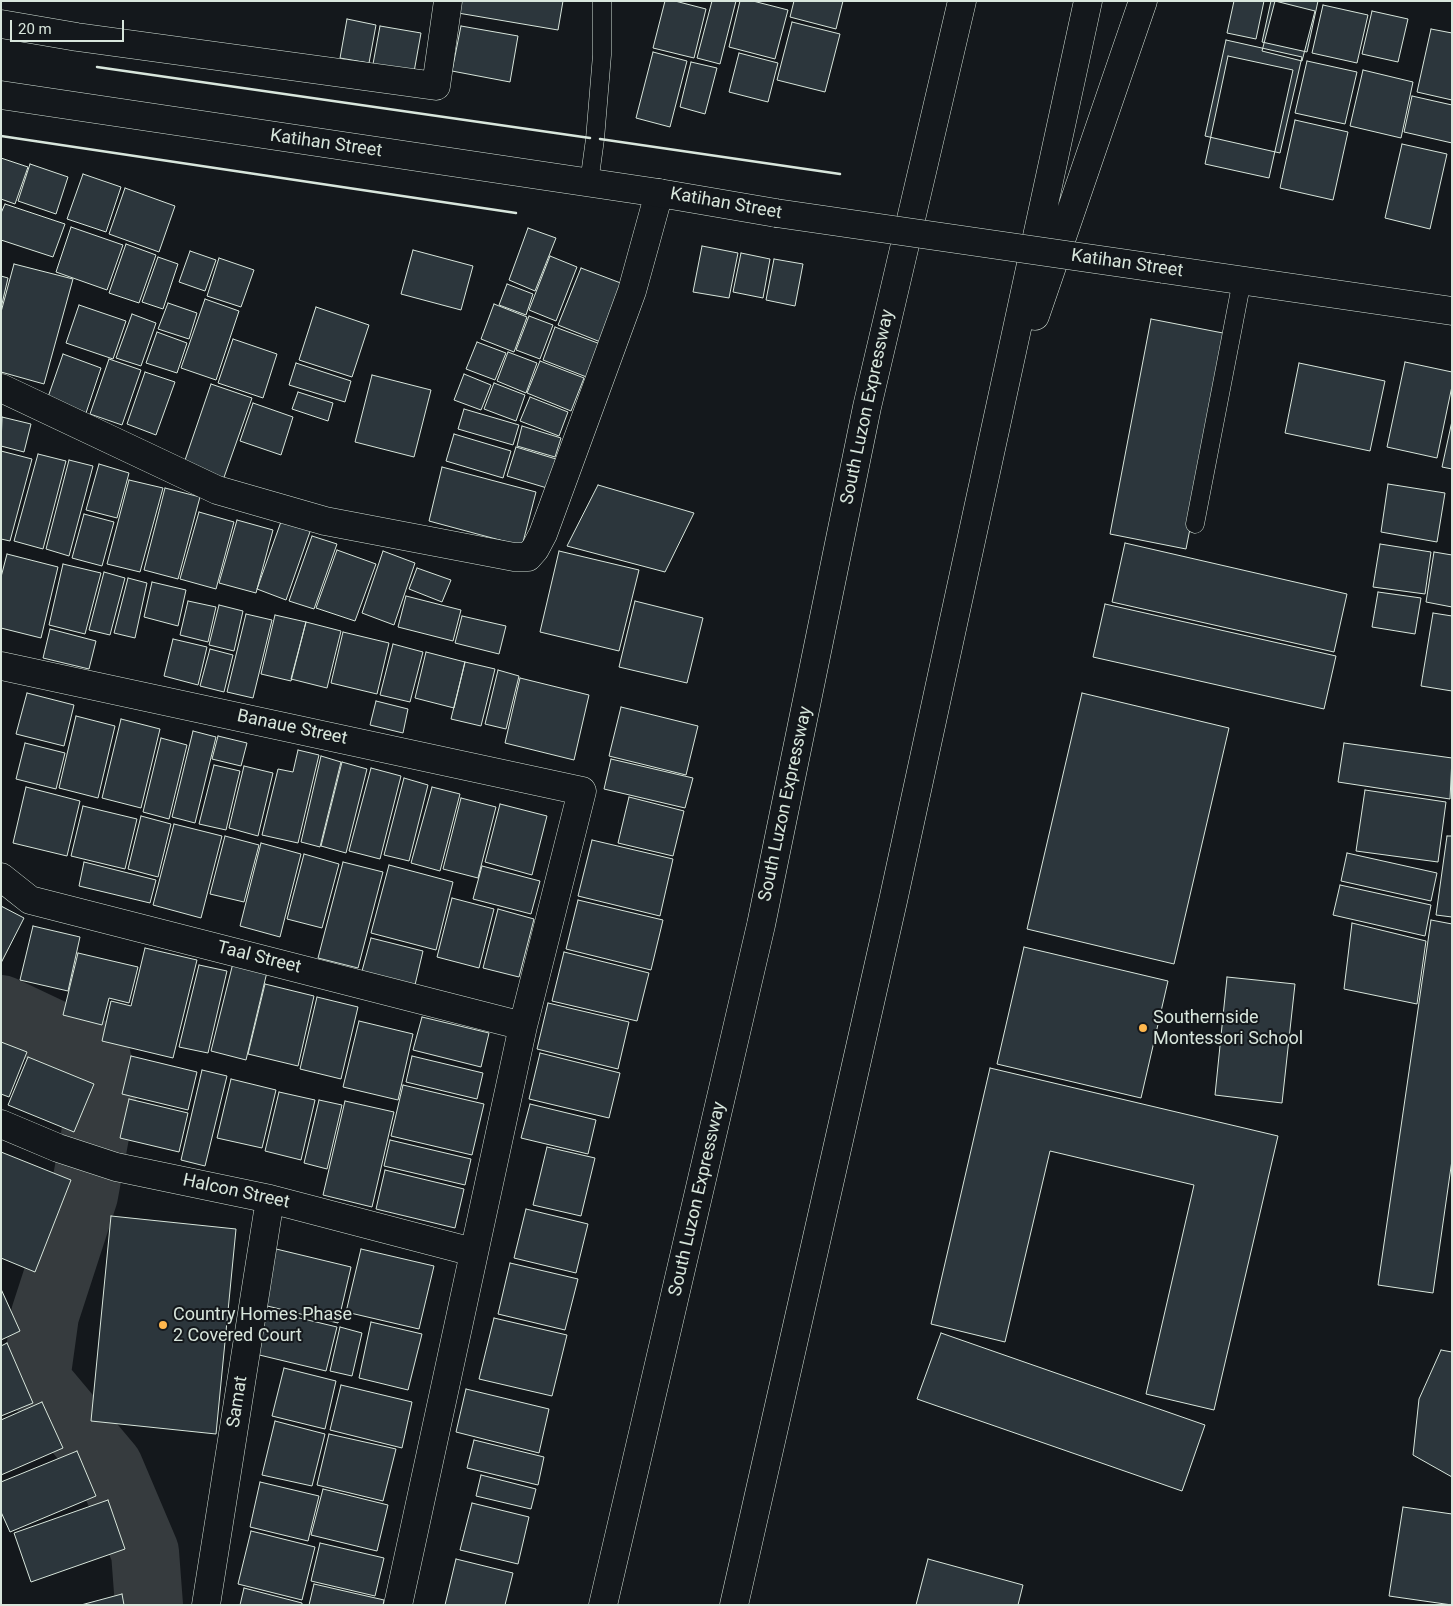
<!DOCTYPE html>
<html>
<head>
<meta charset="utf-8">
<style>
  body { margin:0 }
  #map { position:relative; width:1453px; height:1606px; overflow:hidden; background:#14181c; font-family:Roboto,sans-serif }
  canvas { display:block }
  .frame { position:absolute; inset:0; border:2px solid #d8e6dc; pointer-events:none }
  .scale { position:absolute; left:10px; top:20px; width:114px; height:22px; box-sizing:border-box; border:2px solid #d8e6dc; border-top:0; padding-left:6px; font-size:15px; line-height:18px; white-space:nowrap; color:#d8e6dc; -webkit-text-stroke:4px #14181c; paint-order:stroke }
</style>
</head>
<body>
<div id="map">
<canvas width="1453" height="1606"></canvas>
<div class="frame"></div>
<div class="scale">20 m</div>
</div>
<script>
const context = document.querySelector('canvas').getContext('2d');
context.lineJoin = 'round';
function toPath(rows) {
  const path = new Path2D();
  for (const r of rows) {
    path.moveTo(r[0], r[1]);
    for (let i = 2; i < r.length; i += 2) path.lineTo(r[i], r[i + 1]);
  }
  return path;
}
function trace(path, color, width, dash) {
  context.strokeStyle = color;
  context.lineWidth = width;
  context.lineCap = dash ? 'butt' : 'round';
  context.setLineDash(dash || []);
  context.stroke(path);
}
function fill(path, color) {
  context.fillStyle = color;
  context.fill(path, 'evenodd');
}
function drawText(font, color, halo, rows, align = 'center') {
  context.font = font + ' Roboto,sans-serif';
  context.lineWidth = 4;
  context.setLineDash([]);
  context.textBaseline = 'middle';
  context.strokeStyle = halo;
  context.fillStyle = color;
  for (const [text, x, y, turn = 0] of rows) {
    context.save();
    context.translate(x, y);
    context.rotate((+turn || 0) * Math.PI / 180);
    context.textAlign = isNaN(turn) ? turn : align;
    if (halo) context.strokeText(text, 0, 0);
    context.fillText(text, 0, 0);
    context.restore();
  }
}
trace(toPath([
  [1,1009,96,1054,104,1087,84,1195,45,1315,36,1380,109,1467,145,1552,149,1605]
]), '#363b3e', 68);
const building = toPath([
  [454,1,563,1,558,30,452,12,454,1],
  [665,1,675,1,706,9,694,58,653,48,665,1],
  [712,1,736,1,720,64,697,58,712,1],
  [740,1,753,1,788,10,775,59,729,47,740,1],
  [794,1,843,1,836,29,790,17,794,1],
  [1234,1,1264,1,1256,39,1227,33,1234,1],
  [1271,1,1318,1,1307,52,1262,42,1271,1],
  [1275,1,1315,11,1302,61,1262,51,1275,1],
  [1323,5,1368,15,1357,63,1312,53,1323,5],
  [1372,11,1408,19,1398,62,1362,54,1372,11],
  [347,19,376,25,369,63,340,58,347,19],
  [792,22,840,34,825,92,777,80,792,22],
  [380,26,421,33,414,72,373,64,380,26],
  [461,26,518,36,510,82,452,71,461,26],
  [1431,29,1452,33,1452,100,1417,92,1431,29],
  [1226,40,1302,57,1280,153,1205,136,1226,40],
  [653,52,687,61,670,127,636,118,653,52],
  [739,53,778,63,768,102,729,92,739,53],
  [1228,56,1293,70,1269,178,1205,164,1228,56],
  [1307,61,1357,72,1345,124,1295,113,1307,61],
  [691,62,717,68,705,114,680,107,691,62],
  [1363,70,1413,82,1401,138,1350,126,1363,70],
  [1412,96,1452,105,1452,143,1404,132,1412,96],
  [1295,120,1348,132,1333,200,1280,188,1295,120],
  [1402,144,1447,154,1430,229,1385,218,1402,144],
  [1,158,28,167,15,204,1,199,1,158],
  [30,164,68,177,56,214,18,201,30,164],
  [83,174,121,187,106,232,67,219,83,174],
  [125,188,175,206,159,252,109,234,125,188],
  [5,204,65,224,53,257,1,240,1,213,5,204],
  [71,227,123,245,107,290,56,272,71,227],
  [528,228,556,238,535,291,509,280,528,228],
  [126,244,156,255,139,303,109,293,126,244],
  [702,246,738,253,729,298,693,292,702,246],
  [413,250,473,266,461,310,401,294,413,250],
  [190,251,216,260,205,291,179,282,190,251],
  [741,253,770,259,763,298,733,292,741,253],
  [550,256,577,267,556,321,529,310,550,256],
  [158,257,178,264,163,309,142,302,158,257],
  [219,258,254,270,241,307,207,296,219,258],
  [774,259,803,264,795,306,766,300,774,259],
  [14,264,73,279,44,384,1,372,1,312,14,264],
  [581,268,626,285,603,343,558,325,581,268],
  [1,276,8,278,1,308,1,276],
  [507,284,533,294,526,315,499,305,507,284],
  [205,299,239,311,216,380,181,368,205,299],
  [168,303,197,313,189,339,158,329,168,303],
  [494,304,527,317,514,352,481,339,494,304],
  [79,305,126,321,113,359,66,343,79,305],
  [316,307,369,325,352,377,299,360,316,307],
  [132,314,156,323,141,366,116,358,132,314],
  [529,316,553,325,540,359,516,350,529,316],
  [1151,319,1228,334,1186,549,1110,534,1151,319],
  [555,327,603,345,589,378,543,360,555,327],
  [157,332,187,343,177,373,146,363,157,332],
  [233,339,277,354,263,398,218,383,233,339],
  [477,342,506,353,495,380,466,369,477,342],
  [508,352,537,363,526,393,497,381,508,352],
  [63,354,101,368,86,413,47,400,63,354],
  [109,359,141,370,122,425,90,414,109,359],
  [540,361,584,378,571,411,527,393,540,361],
  [1405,362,1452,372,1452,386,1437,458,1387,447,1405,362],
  [296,363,351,381,345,402,289,385,296,363],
  [1299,363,1385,381,1370,451,1285,433,1299,363],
  [145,372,175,382,156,435,127,424,145,372],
  [464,374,491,385,481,410,454,400,464,374],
  [372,375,431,390,414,457,355,442,372,375],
  [494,383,525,395,516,421,484,409,494,383],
  [211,384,252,398,222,483,182,469,211,384],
  [298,392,333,403,328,421,292,409,298,392],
  [530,397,568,412,559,436,520,421,530,397],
  [253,403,293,417,281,455,240,441,253,403],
  [464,409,519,425,513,445,458,429,464,409],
  [2,417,31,424,24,452,1,446,2,417],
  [1452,421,1452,469,1442,467,1452,421],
  [522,426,561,438,555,457,517,446,522,426],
  [454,434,511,451,503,478,446,461,454,434],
  [516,447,556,459,547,488,507,476,516,447],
  [1,451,32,459,10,541,1,539,1,451],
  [38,454,66,461,43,549,14,541,38,454],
  [69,460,93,466,69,556,46,549,69,460],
  [99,464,129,473,117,518,86,510,99,464],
  [442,467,536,492,522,546,429,521,442,467],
  [129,480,163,488,140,572,107,564,129,480],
  [1388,484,1445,493,1437,542,1381,532,1388,484],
  [598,485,694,513,665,572,567,546,598,485],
  [165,488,200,497,178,579,144,570,165,488],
  [199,512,234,522,216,589,180,579,199,512],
  [84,514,114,522,102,566,72,558,84,514],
  [283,516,312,526,286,600,257,589,283,516],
  [237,520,273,530,256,593,219,583,237,520],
  [312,536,337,544,314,609,289,601,312,536],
  [1125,543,1347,594,1334,652,1112,602,1125,543],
  [1380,544,1431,552,1425,594,1373,587,1380,544],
  [337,550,376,564,355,621,316,608,337,550],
  [383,551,415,563,394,625,362,613,383,551],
  [559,551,639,570,619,651,540,632,559,551],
  [1434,552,1452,555,1452,607,1426,602,1434,552],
  [7,554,58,567,41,638,1,628,1,577,7,554],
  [63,564,101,573,85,634,49,625,63,564],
  [417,568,451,580,442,602,409,589,417,568],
  [104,572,125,578,110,635,89,630,104,572],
  [128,578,147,583,135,638,114,633,128,578],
  [152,582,186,590,178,626,144,617,152,582],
  [1378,592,1421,598,1415,634,1372,627,1378,592],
  [406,596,461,610,453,641,398,627,406,596],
  [188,601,216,607,208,642,180,635,188,601],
  [635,601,703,618,687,683,619,667,635,601],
  [1105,604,1336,656,1324,709,1093,657,1105,604],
  [219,605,243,611,234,651,209,645,219,605],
  [1433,613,1452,616,1452,691,1421,686,1433,613],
  [246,614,272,620,253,698,227,692,246,614],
  [275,615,306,622,291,681,261,674,275,615],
  [462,616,506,626,499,654,455,643,462,616],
  [306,622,341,631,327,688,291,679,306,622],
  [50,629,96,641,89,669,43,658,50,629],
  [343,632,389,643,377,694,331,683,343,632],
  [173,639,207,647,198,685,164,676,173,639],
  [393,644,423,652,410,702,380,695,393,644],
  [210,649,233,655,224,692,200,686,210,649],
  [426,652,465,662,454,708,415,698,426,652],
  [465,662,495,669,481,726,451,719,465,662],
  [498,670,519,676,506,729,485,724,498,670],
  [520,678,589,695,574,760,505,743,520,678],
  [27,693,74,705,64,746,16,734,27,693],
  [1082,693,1229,728,1174,964,1027,929,1082,693],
  [376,701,408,709,403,733,370,725,376,701],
  [621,707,698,726,686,775,609,756,621,707],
  [76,716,115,726,98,798,59,788,76,716],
  [121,719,160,729,141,808,102,798,121,719],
  [193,731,216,737,195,823,172,817,193,731],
  [218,736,247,743,241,766,212,759,218,736],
  [161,738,187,745,169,819,143,812,161,738],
  [25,743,65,753,56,789,16,779,25,743],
  [1344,743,1452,758,1450,799,1338,782,1344,743],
  [298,750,319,755,298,843,262,835,278,769,293,772,298,750],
  [321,756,341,762,320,847,301,842,321,756],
  [611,759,693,778,685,808,604,789,611,759],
  [342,762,367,769,346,853,321,846,342,762],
  [214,765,240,771,226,830,199,824,214,765],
  [244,766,273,773,258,836,229,828,244,766],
  [371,768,401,776,380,859,349,851,371,768],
  [404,778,428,785,409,861,384,855,404,778],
  [26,787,80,801,67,856,13,843,26,787],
  [432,787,460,794,440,871,411,863,432,787],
  [1365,790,1446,802,1438,862,1356,851,1365,790],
  [629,797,684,811,673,856,618,843,629,797],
  [461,798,496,807,478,878,443,869,461,798],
  [500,804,547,816,532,875,485,862,500,804],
  [83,806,137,819,125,869,71,856,83,806],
  [141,816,171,824,158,877,128,869,141,816],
  [174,824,222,836,201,918,153,905,174,824],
  [225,836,259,845,244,902,210,894,225,836],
  [1447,836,1452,836,1452,917,1436,915,1447,836],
  [592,840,673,859,660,916,578,896,592,840],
  [261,843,301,854,280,937,240,926,261,843],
  [1347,853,1437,873,1431,901,1341,881,1347,853],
  [304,854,339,864,322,928,287,919,304,854],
  [84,862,156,880,150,903,79,886,84,862],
  [343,862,383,872,358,968,318,958,343,862],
  [389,865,453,882,436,950,371,933,389,865],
  [482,866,540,881,531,914,473,899,482,866],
  [1340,885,1431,905,1425,936,1333,915,1340,885],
  [452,898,494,909,479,968,437,957,452,898],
  [578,900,663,920,651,970,566,949,578,900],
  [1,906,24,918,1,963,1,906],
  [498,909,534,919,519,977,483,968,498,909],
  [1431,920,1452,924,1452,1160,1433,1293,1378,1285,1431,920],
  [1352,923,1426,941,1417,1004,1344,989,1352,923],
  [33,926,80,937,68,991,20,980,33,926],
  [371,938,423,951,415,985,362,971,371,938],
  [1024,947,1168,981,1141,1098,997,1064,1024,947],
  [145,948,197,960,173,1058,102,1041,111,1001,131,1006,145,948],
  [564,952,649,973,637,1021,552,1001,564,952],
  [78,953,138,967,129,1003,109,998,102,1025,63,1015,78,953],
  [233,963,267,972,246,1060,211,1051,233,963],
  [199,965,227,971,208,1053,179,1047,199,965],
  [1227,977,1295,984,1282,1103,1215,1095,1227,977],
  [265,984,314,996,298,1066,248,1054,265,984],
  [317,997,358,1007,341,1079,300,1069,317,997],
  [548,1003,629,1022,618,1069,537,1049,548,1003],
  [422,1017,489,1033,481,1067,413,1050,422,1017],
  [359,1021,413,1034,398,1100,343,1087,359,1021],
  [1,1042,27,1052,9,1097,1,1094,1,1042],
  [540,1053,620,1073,609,1118,529,1099,540,1053],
  [131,1056,197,1072,188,1110,122,1094,131,1056],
  [412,1056,483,1073,477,1099,406,1082,412,1056],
  [28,1057,94,1084,74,1132,8,1105,28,1057],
  [990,1068,1278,1136,1214,1410,1146,1394,1194,1185,1050,1151,1005,1342,931,1324,990,1068],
  [202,1070,227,1076,205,1166,181,1160,202,1070],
  [231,1079,276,1090,262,1148,217,1138,231,1079],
  [403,1085,484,1104,472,1155,391,1136,403,1085],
  [279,1092,315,1100,301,1160,265,1151,279,1092],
  [129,1099,188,1113,179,1152,120,1138,129,1099],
  [319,1100,342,1105,327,1169,304,1163,319,1100],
  [345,1101,394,1112,372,1207,323,1195,345,1101],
  [530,1104,596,1120,588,1154,521,1138,530,1104],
  [390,1140,471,1159,465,1185,384,1166,390,1140],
  [547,1147,595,1158,581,1216,533,1205,547,1147],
  [1,1152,71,1180,35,1272,1,1258,1,1152],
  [385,1170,464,1189,455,1228,376,1209,385,1170],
  [526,1209,588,1224,576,1273,514,1258,526,1209],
  [111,1216,236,1229,216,1434,91,1421,111,1216],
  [272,1248,351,1267,338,1323,259,1304,272,1248],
  [361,1249,434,1266,419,1329,346,1312,361,1249],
  [510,1263,578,1279,565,1330,498,1314,510,1263],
  [1,1289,20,1331,1,1340,1,1289],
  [262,1309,337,1327,326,1371,251,1353,262,1309],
  [494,1318,567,1335,552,1396,479,1379,494,1318],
  [371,1322,422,1334,408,1390,359,1378,371,1322],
  [340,1327,362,1333,352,1376,330,1371,340,1327],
  [941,1333,1205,1425,1182,1491,917,1399,941,1333],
  [7,1343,33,1403,1,1416,1,1346,7,1343],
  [1441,1350,1452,1352,1452,1477,1413,1455,1419,1399,1441,1350],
  [284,1368,336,1381,325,1429,272,1416,284,1368],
  [341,1385,412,1402,402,1448,330,1430,341,1385],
  [466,1389,549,1409,539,1453,456,1432,466,1389],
  [42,1402,63,1448,1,1475,1,1420,42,1402],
  [275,1421,325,1434,312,1486,262,1475,275,1421],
  [329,1434,396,1449,383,1501,317,1485,329,1434],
  [474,1440,544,1457,538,1485,467,1468,474,1440],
  [77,1451,96,1496,10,1532,1,1512,1,1482,77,1451],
  [481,1475,536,1489,531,1509,476,1496,481,1475],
  [260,1482,319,1496,308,1541,250,1527,260,1482],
  [323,1489,388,1505,377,1551,311,1535,323,1489],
  [108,1500,125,1549,31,1582,14,1533,108,1500],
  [472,1503,529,1517,518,1564,460,1550,472,1503],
  [1403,1507,1452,1514,1452,1605,1389,1596,1403,1507],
  [251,1531,315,1547,302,1600,238,1584,251,1531],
  [320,1543,384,1558,375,1596,311,1581,320,1543],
  [456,1559,513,1573,505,1605,445,1605,456,1559],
  [928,1559,1023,1585,1018,1605,916,1605,928,1559],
  [314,1584,384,1600,383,1605,309,1605,314,1584],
  [244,1588,302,1603,302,1605,240,1605,244,1588],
  [122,1594,124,1605,81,1605,122,1594]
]);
fill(building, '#2c363c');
trace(building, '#d8e6dc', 1);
const service = toPath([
  [589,183,595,139,602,55,602,1],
  [1195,524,1242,280]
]);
const minor = toPath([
  [1,24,77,37,436,86,448,1],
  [1,388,217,490,325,521,514,557,528,557,535,549,543,534,632,291,659,193],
  [1,666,582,791,523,1026,398,1605],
  [1,877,30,900,523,1026],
  [1,1124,58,1148,116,1167,270,1199,473,1252],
  [206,1605,270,1199]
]);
const tertiary = toPath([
  [1,95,659,193,776,213],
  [1163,269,1452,311]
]);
const motorway = toPath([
  [1035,316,1143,1],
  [603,1605,761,925,867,407,962,1],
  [734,1605,893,901,1088,1]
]);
trace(service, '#d8e6dc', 19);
trace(minor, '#d8e6dc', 29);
trace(tertiary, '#d8e6dc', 29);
trace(motorway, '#d8e6dc', 29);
trace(service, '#14181c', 18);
trace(minor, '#14181c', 28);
trace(tertiary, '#14181c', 28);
trace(motorway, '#14181c', 28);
const tertiaryBridge = toPath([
  [776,213,1163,269]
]);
trace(tertiaryBridge, '#d8e6dc', 29, []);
trace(tertiaryBridge, '#14181c', 28);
trace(toPath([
  [97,67,590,138],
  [1,136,516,213],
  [600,139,840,174]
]), '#d8e6dc', 2.5);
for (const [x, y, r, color] of [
  [1143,1028,5,"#ffb74d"],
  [163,1325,5,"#ffb74d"]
]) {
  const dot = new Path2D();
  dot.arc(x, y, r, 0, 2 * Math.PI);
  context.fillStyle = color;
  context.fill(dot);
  trace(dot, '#14181c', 2);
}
drawText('18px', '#d8e6dc', '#14181c', [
  ["Katihan Street",326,144,8],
  ["Katihan Street",726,204,10],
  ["Katihan Street",1127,264,8],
  ["South Luzon Expressway",868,407,-78],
  ["Banaue Street",292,728,12],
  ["South Luzon Expressway",786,804,-78],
  ["Taal Street",259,958,14],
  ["Halcon Street",236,1192,12],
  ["South Luzon Expressway",698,1199,-77],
  ["Samat",238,1402,-81]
]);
drawText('18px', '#d8e6dc', '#14181c', [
  ["Southernside",1153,1018],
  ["Montessori School",1153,1039],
  ["Country Homes Phase",173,1315],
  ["2 Covered Court",173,1336]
], 'left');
</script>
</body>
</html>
